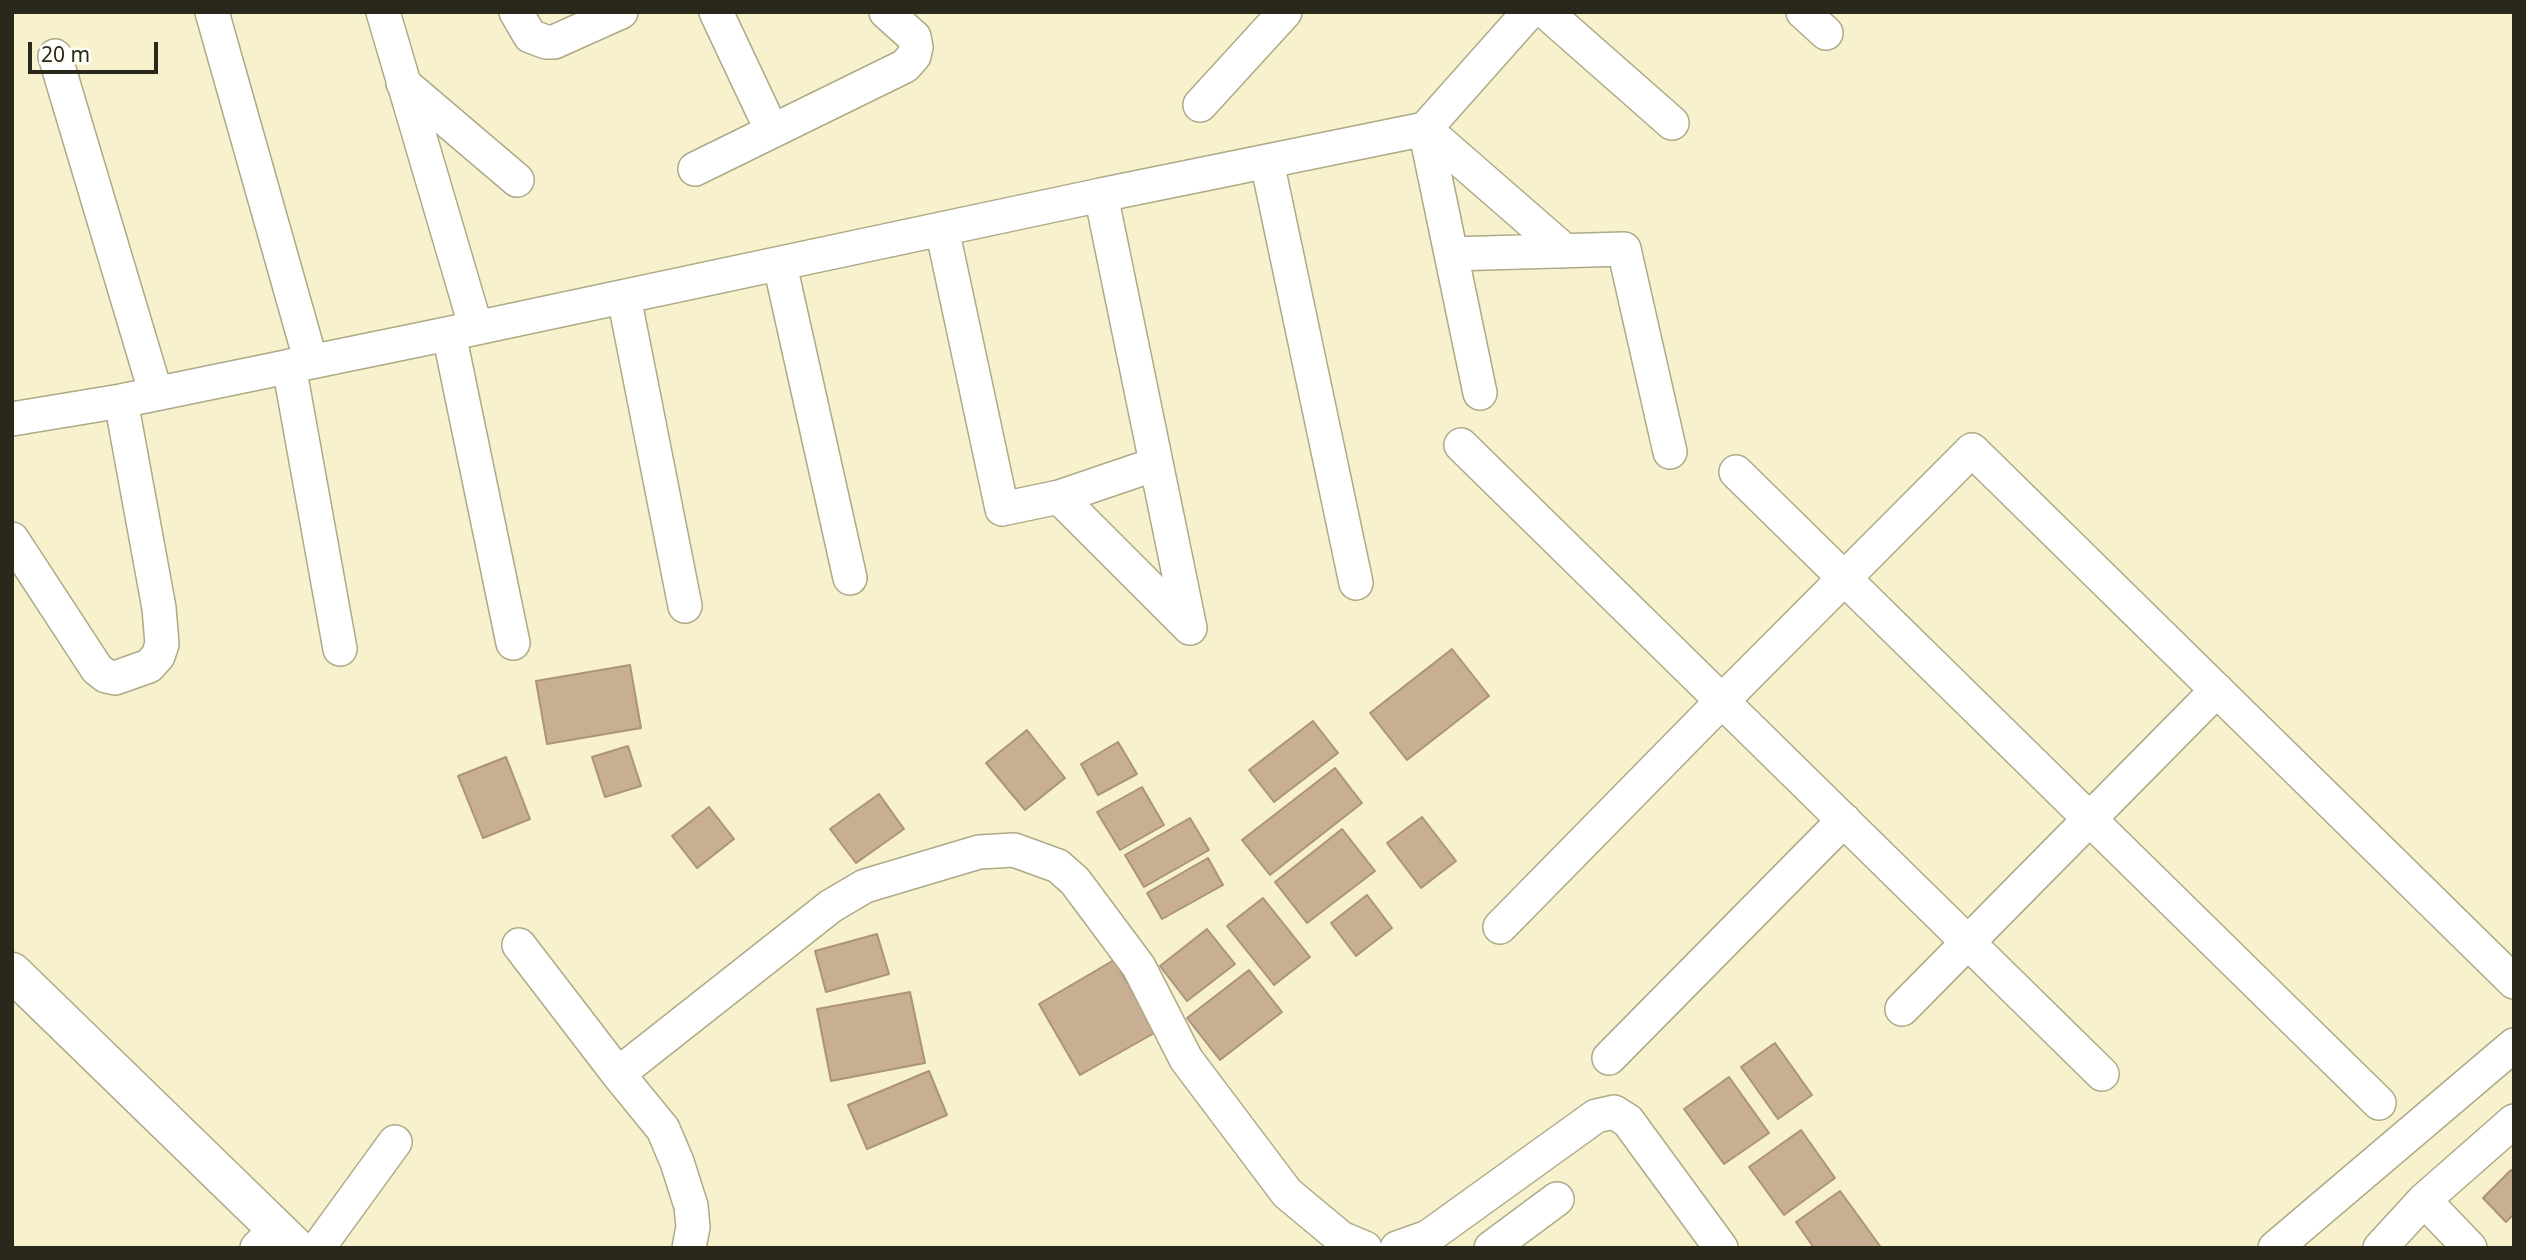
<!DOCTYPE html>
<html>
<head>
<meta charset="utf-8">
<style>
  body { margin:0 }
  #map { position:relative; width:2526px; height:1260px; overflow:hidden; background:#f7f1cd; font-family:"Noto Sans",sans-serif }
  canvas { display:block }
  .frame { position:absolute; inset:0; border:14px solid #2a281a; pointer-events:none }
  .scale { position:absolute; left:28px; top:42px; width:130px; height:32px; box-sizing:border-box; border:4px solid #2a281a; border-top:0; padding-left:9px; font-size:21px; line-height:24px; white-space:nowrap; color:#2a281a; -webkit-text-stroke:5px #fefdf6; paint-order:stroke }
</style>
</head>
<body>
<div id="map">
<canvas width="2526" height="1260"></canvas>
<div class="frame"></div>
<div class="scale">20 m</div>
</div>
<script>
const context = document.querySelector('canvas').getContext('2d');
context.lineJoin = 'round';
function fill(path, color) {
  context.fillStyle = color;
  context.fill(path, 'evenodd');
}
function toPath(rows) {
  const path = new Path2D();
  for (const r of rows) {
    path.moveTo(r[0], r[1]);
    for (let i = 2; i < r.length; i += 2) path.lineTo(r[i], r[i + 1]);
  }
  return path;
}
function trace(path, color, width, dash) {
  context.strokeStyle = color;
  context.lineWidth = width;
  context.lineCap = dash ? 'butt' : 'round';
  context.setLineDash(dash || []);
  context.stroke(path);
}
const building = toPath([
  [1452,649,1489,696,1407,760,1370,713,1452,649],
  [630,665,641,728,547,744,536,681,630,665],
  [1313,721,1338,753,1274,802,1249,770,1313,721],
  [1027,730,1065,778,1025,810,986,763,1027,730],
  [1118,742,1137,774,1098,795,1081,764,1118,742],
  [628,746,641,786,605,797,592,757,628,746],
  [506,757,530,819,483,838,458,776,506,757],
  [1335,768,1362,803,1270,875,1242,840,1335,768],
  [1142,787,1164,825,1120,850,1097,812,1142,787],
  [879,794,904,829,856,863,830,829,879,794],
  [709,807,734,839,697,868,672,836,709,807],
  [1422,817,1456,861,1421,888,1387,843,1422,817],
  [1190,818,1209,850,1144,887,1125,855,1190,818],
  [1342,829,1375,871,1307,923,1275,882,1342,829],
  [1208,858,1223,885,1162,919,1147,893,1208,858],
  [1367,895,1392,928,1356,956,1331,923,1367,895],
  [1263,898,1310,957,1274,985,1227,926,1263,898],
  [1207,929,1235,964,1187,1001,1160,966,1207,929],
  [877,934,889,974,826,992,815,951,877,934],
  [1114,960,1156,1032,1080,1075,1039,1004,1114,960],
  [1249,970,1282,1012,1220,1060,1187,1018,1249,970],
  [910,992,925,1063,831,1081,817,1009,910,992],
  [1775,1043,1812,1095,1778,1119,1741,1067,1775,1043],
  [929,1071,947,1115,867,1149,848,1105,929,1071],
  [1729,1077,1769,1133,1724,1164,1684,1109,1729,1077],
  [1801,1130,1835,1178,1784,1215,1749,1167,1801,1130],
  [2511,1170,2514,1173,2514,1214,2506,1222,2483,1198,2511,1170],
  [1840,1191,1880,1246,1878,1248,1814,1248,1796,1222,1840,1191]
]);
fill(building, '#c8af94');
trace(building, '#ac9379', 2);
const minor = toPath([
  [212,12,311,362],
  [383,12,476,328],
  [516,12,530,36,546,42,554,42,621,12],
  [716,12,772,131],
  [1529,12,1425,129,1565,251],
  [1546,12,1672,123],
  [1803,12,1826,33],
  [55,56,156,394],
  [403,83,517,180],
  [1200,105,1285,12],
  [1267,162,1356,583],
  [695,169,905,66,914,56,916,47,914,37,886,12],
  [1101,195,1425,129,1480,393],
  [942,229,1002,509,1059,497,1156,464],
  [1451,254,1624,249,1670,452],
  [780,265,850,578],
  [624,297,685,606],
  [449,334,513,643],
  [289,366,340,649],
  [12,419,121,401,476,328,1101,195,1190,628],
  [1461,445,1722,701,1500,927],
  [1736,472,2379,1103],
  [1059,497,1190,628],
  [12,539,97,669,106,676,115,678,149,666,158,656,162,644,159,608,121,401],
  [519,945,618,1074],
  [1902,1009,2217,690],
  [1609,1058,1844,820],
  [2102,1074,1722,701,1972,450,2514,982],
  [2424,1200,2514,1121],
  [257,1248,276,1229],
  [318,1248,395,1142],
  [689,1248,693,1227,691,1206,677,1162,663,1129,618,1074,831,906,865,886,979,852,1014,850,1058,866,1075,881,1139,967,1186,1059,1287,1193,1341,1238,1365,1248],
  [1397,1248,1428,1237,1596,1116,1614,1112,1628,1121,1721,1248],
  [1491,1248,1557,1199],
  [2275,1248,2514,1045],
  [2380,1248,2424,1200,2470,1248]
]);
const tertiary = toPath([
  [12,972,296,1248]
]);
trace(minor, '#aea987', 36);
trace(tertiary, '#aea987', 41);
trace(minor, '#fff', 33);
trace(tertiary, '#fff', 38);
</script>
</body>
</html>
